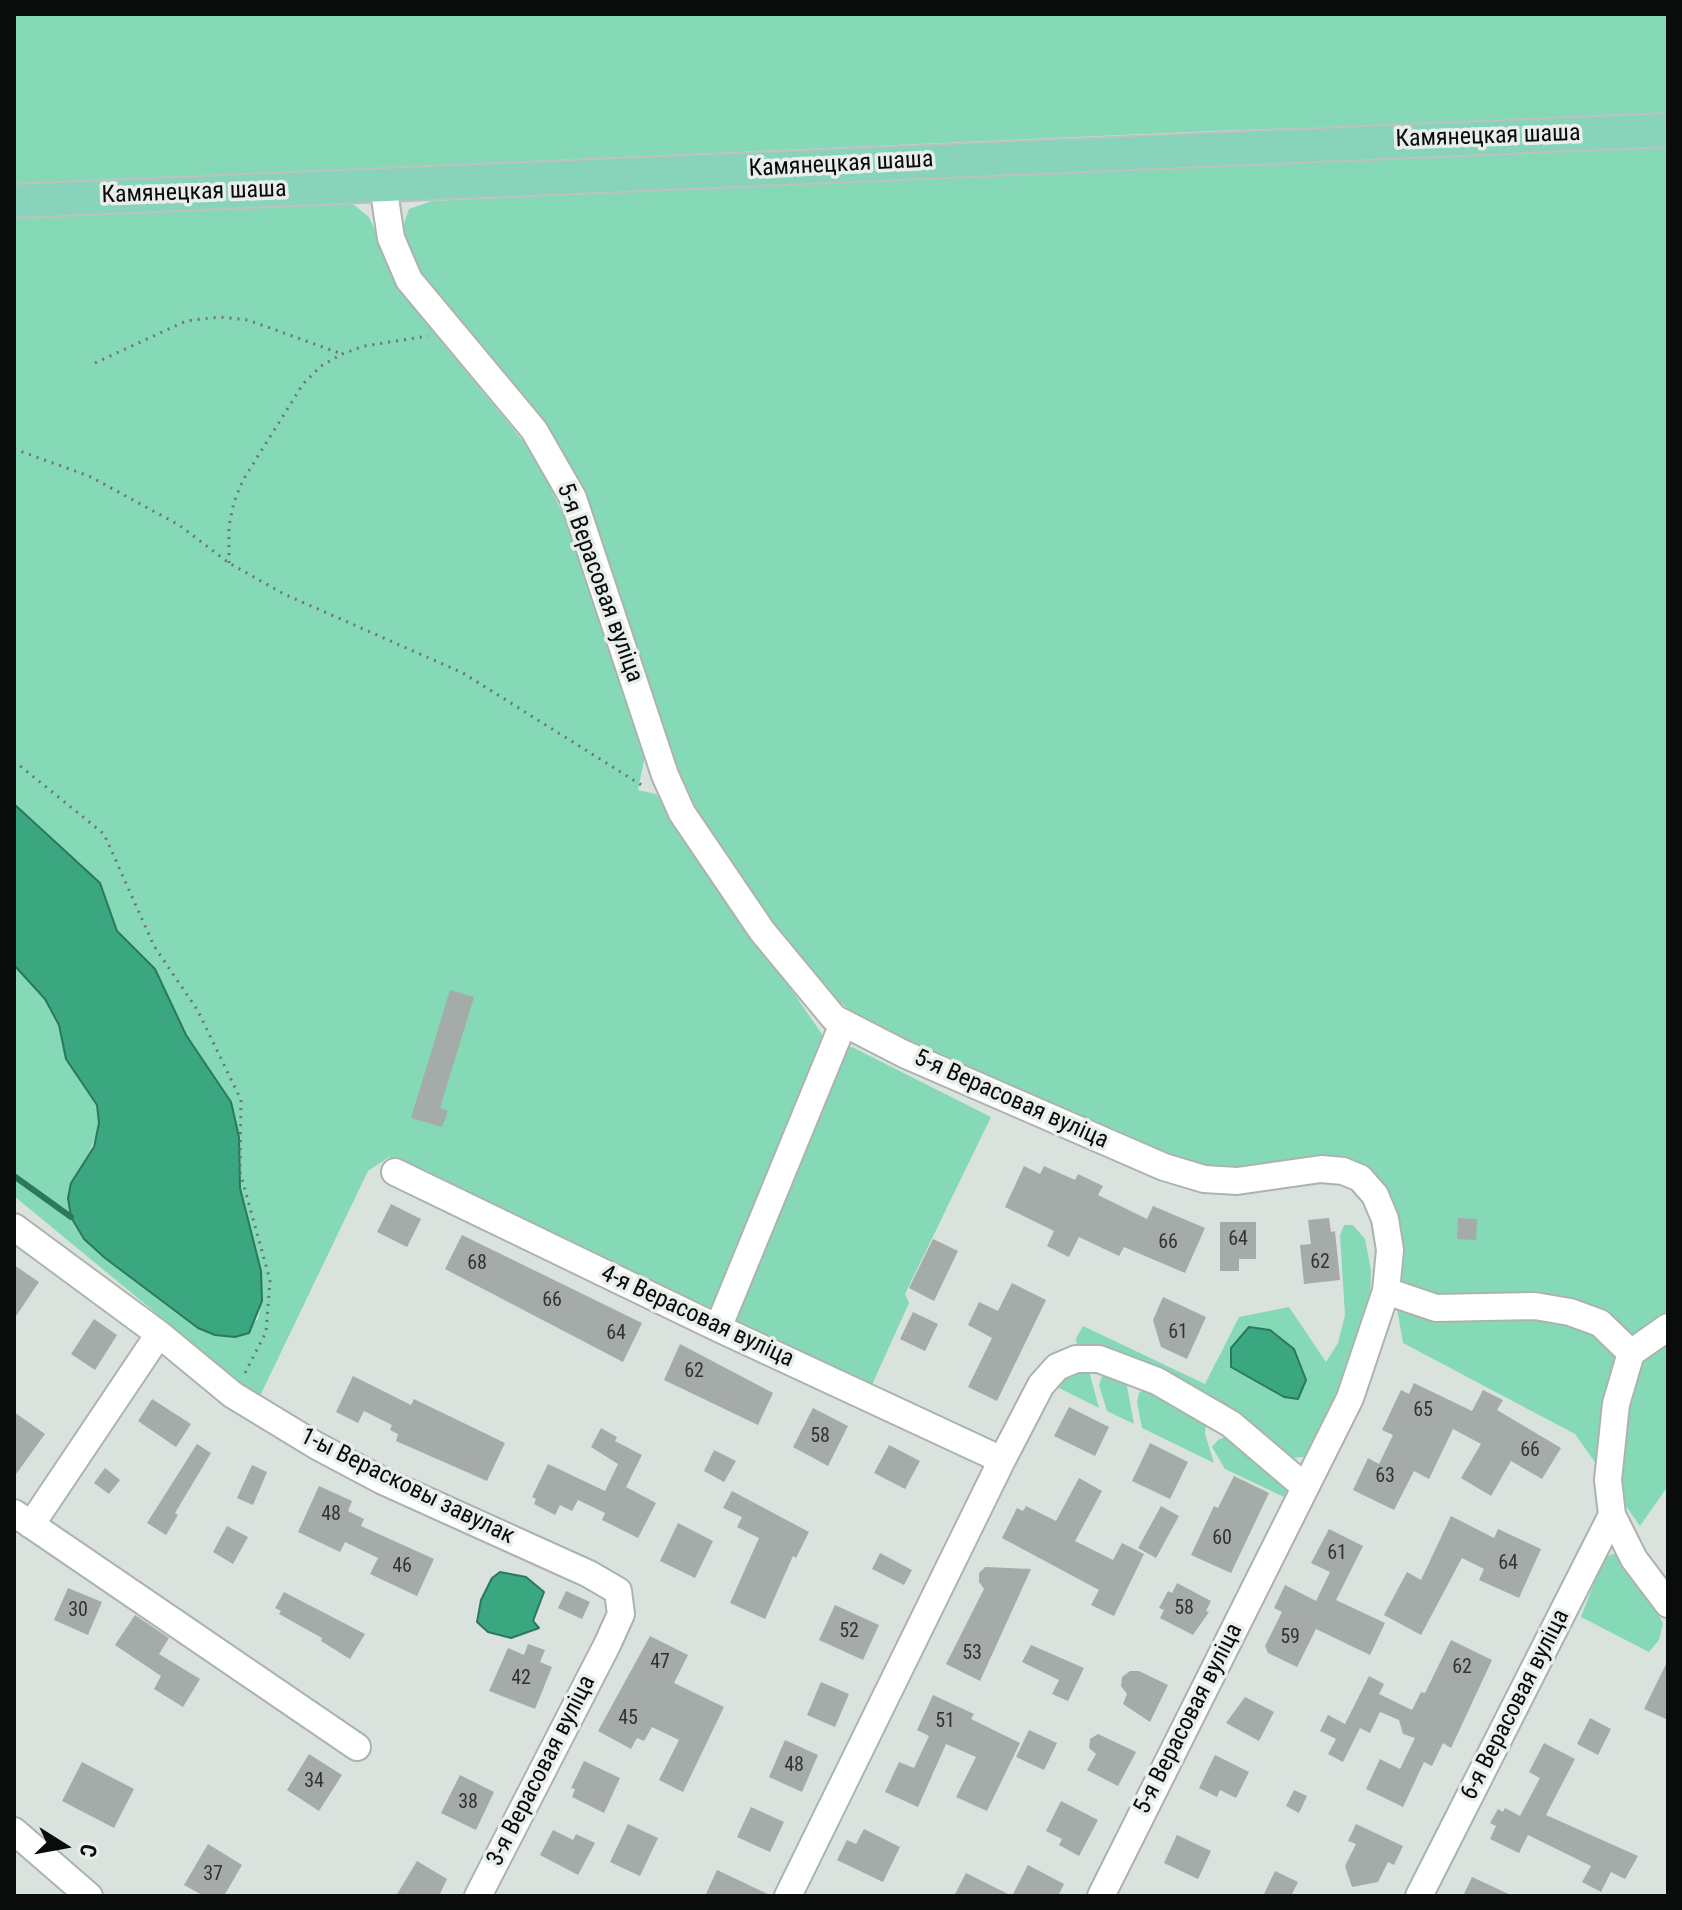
<!DOCTYPE html>
<html>
<head>
<meta charset="utf-8">
<style>
  body { margin:0 }
  #map { position:relative; width:1682px; height:1910px; overflow:hidden; background:#dae2de; font-family:"Roboto Condensed",sans-serif }
  canvas { display:block }
  .frame { position:absolute; inset:0; border:16px solid #0a0c0b; pointer-events:none }
  .north { position:absolute; left:24px; top:1806px; width:80px; height:80px; -webkit-text-stroke:6px #e8efeb; paint-order:stroke; rotate:101deg; font-size:22px; font-weight:700; line-height:32px; text-align:center; color:#0a0c0b }
  .north::after { content:''; display:block; margin:auto; width:28px; height:36px; background:#0a0c0b; clip-path:polygon(50% 0,100% 100%,50% 72%,0 100%) }
</style>
</head>
<body>
<div id="map">
<canvas width="1682" height="1910"></canvas>
<div class="frame"></div>
<div class="north">С</div>
</div>
<script>
const context = document.querySelector('canvas').getContext('2d');
context.lineJoin = 'round';
function fill(path, color) {
  context.fillStyle = color;
  context.fill(path, 'evenodd');
}
function toPath(rows) {
  const path = new Path2D();
  for (const r of rows) {
    path.moveTo(r[0], r[1]);
    for (let i = 2; i < r.length; i += 2) path.lineTo(r[i], r[i + 1]);
  }
  return path;
}
function trace(path, color, width, dash) {
  context.strokeStyle = color;
  context.lineWidth = width;
  context.lineCap = dash ? 'butt' : 'round';
  context.setLineDash(dash || []);
  context.stroke(path);
}
function drawText(font, color, halo, rows, align = 'center') {
  context.font = font + ' "Roboto Condensed",sans-serif';
  context.lineWidth = 7;
  context.setLineDash([]);
  context.textBaseline = 'middle';
  context.strokeStyle = halo;
  context.fillStyle = color;
  for (const [text, x, y, turn = 0] of rows) {
    context.save();
    context.translate(x, y);
    context.rotate((+turn || 0) * Math.PI / 180);
    context.textAlign = isNaN(turn) ? turn : align;
    if (halo) context.strokeText(text, 0, 0);
    context.fillText(text, 0, 0);
    context.restore();
  }
}
fill(toPath([
  [14,14,1668,14,1668,116,1213,131,14,184],
  [1668,145,1668,1486,1640,1526,1575,1434,1403,1343,1374,1176,1241,1172,1171,1160,907,1041,852,1012,832,995,782,938,708,834,679,770,580,486,531,406,427,282,410,251,403,226,409,209,432,201],
  [345,203,354,205,369,217,407,300,533,453,569,526,645,756,638,790,656,794,824,1037,715,1310,702,1311,389,1157,368,1171,259,1398,14,1196,14,965,45,999,59,1025,66,1059,97,1105,99,1123,71,1217,84,1239,198,1328,235,1337,258,1319,262,1301,261,1271,240,1188,239,1137,231,1102,186,1035,155,969,117,931,100,883,14,804,14,216],
  [846,1047,852,1047,991,1117,905,1294,909,1303,871,1387,740,1325,734,1316],
  [1344,1225,1353,1225,1365,1239,1371,1270,1370,1309,1350,1374,1311,1454,1304,1457,1291,1458,1077,1347,1076,1338,1083,1326,1205,1384,1239,1317,1289,1307,1326,1362,1338,1343,1345,1315,1340,1235],
  [1063,1371,1089,1371,1099,1408,1051,1384],
  [1103,1373,1126,1381,1134,1424,1107,1411,1099,1385],
  [1146,1388,1206,1424,1205,1434,1214,1463,1142,1428,1137,1402,1139,1393],
  [1227,1436,1289,1487,1289,1496,1307,1508,1225,1469,1212,1447,1218,1440],
  [1616,1553,1627,1559,1663,1623,1659,1640,1649,1652,1581,1617,1604,1557]
]), '#86d9b6');
const water = toPath([
  [14,804,100,883,117,931,155,969,186,1035,231,1102,239,1137,240,1188,261,1271,262,1301,249,1333,235,1337,215,1335,198,1328,105,1258,84,1239,71,1217,68,1198,71,1183,94,1147,99,1123,97,1105,66,1059,59,1025,45,999,14,965,14,804],
  [1249,1327,1270,1330,1294,1349,1306,1380,1298,1399,1284,1397,1231,1367,1231,1348,1249,1327],
  [500,1572,526,1577,544,1592,533,1621,539,1628,511,1638,488,1632,477,1622,481,1600,492,1578,500,1572]
]);
fill(water, '#3aa781');
trace(water, '#2c785e', 2);
trace(toPath([
  [14,1176,71,1217]
]), '#2c785e', 6);
fill(toPath([
  [450,990,474,997,440,1108,448,1111,442,1127,411,1118],
  [1024,1166,1040,1174,1044,1166,1075,1180,1078,1174,1103,1186,1098,1195,1147,1219,1153,1206,1205,1228,1185,1273,1124,1247,1119,1256,1079,1237,1069,1257,1047,1246,1054,1231,1005,1207],
  [391,1204,421,1219,407,1247,377,1232],
  [1329,1218,1331,1232,1335,1231,1340,1280,1304,1284,1300,1245,1311,1244,1308,1220],
  [1458,1218,1477,1219,1476,1240,1457,1239],
  [1220,1222,1256,1222,1256,1259,1239,1259,1239,1271,1220,1271],
  [462,1235,642,1323,623,1362,445,1269],
  [933,1239,958,1251,934,1301,909,1288],
  [14,1265,39,1282,14,1319],
  [1012,1283,1046,1300,997,1401,968,1387,992,1338,968,1325,979,1302,998,1311],
  [1163,1297,1206,1317,1187,1359,1161,1347,1153,1320],
  [913,1312,938,1324,925,1351,900,1339],
  [94,1319,117,1335,95,1370,71,1354],
  [680,1344,773,1393,758,1425,664,1380],
  [353,1376,411,1405,414,1399,505,1443,487,1481,396,1441,398,1434,390,1430,392,1425,364,1411,358,1423,336,1412],
  [1414,1383,1472,1411,1483,1390,1503,1400,1497,1410,1561,1448,1542,1479,1511,1461,1491,1496,1461,1478,1481,1444,1453,1429,1429,1479,1414,1471,1394,1510,1353,1490,1368,1458,1379,1464,1393,1435,1382,1430,1401,1390,1409,1394],
  [152,1399,191,1424,176,1447,138,1421],
  [1069,1407,1109,1427,1095,1456,1054,1436],
  [813,1408,848,1426,828,1466,793,1447],
  [14,1412,45,1434,14,1477],
  [601,1428,617,1437,615,1441,642,1455,626,1487,656,1503,638,1538,602,1520,605,1513,578,1500,572,1511,560,1505,555,1515,534,1504,536,1499,532,1497,548,1464,605,1491,618,1464,591,1447],
  [1150,1443,1188,1462,1170,1499,1132,1481],
  [197,1444,211,1453,175,1513,178,1515,166,1535,147,1523],
  [889,1445,920,1461,905,1489,874,1473],
  [714,1450,736,1461,724,1482,704,1471],
  [252,1465,267,1472,253,1505,237,1498],
  [105,1468,120,1480,109,1494,94,1483],
  [1234,1476,1269,1493,1231,1573,1191,1555,1214,1506,1218,1508],
  [1079,1478,1102,1491,1075,1541,1113,1560,1122,1543,1144,1554,1114,1616,1091,1605,1099,1590,1002,1538,1017,1508,1023,1511,1026,1506,1056,1521],
  [319,1486,352,1501,348,1511,364,1519,361,1526,434,1559,417,1596,370,1574,378,1558,345,1542,340,1552,298,1532],
  [732,1491,809,1532,796,1558,793,1556,765,1619,730,1603,759,1538,737,1527,742,1517,723,1508],
  [1161,1506,1179,1516,1156,1558,1138,1548],
  [1451,1516,1494,1538,1498,1529,1541,1549,1519,1598,1479,1580,1484,1569,1462,1558,1421,1635,1384,1615,1407,1572,1421,1580],
  [678,1523,713,1541,695,1578,660,1561],
  [227,1526,248,1537,233,1564,213,1552],
  [1329,1529,1363,1546,1336,1600,1385,1623,1370,1655,1316,1629,1297,1667,1268,1653,1265,1646,1282,1612,1274,1608,1285,1585,1316,1601,1330,1572,1311,1563],
  [880,1553,912,1570,904,1585,872,1569],
  [985,1567,1031,1569,980,1681,946,1664,984,1589,979,1582,979,1573],
  [1177,1583,1211,1601,1206,1611,1209,1612,1193,1635,1160,1618,1164,1610,1159,1608,1168,1591,1172,1593],
  [68,1588,102,1602,88,1635,54,1620],
  [566,1591,590,1602,582,1619,558,1608],
  [284,1592,365,1634,350,1659,321,1641,322,1638,279,1614,281,1611,275,1608],
  [835,1605,879,1625,863,1660,819,1640],
  [135,1615,169,1638,159,1654,200,1679,183,1707,154,1689,161,1676,115,1645],
  [650,1636,688,1655,674,1683,724,1707,683,1792,659,1780,679,1740,652,1727,644,1741,637,1738,631,1749,598,1731],
  [1451,1640,1492,1660,1451,1748,1443,1743,1432,1766,1424,1762,1403,1807,1366,1789,1380,1759,1400,1769,1415,1738,1403,1734,1399,1720,1380,1712,1370,1733,1360,1728,1343,1762,1328,1754,1336,1739,1320,1731,1328,1715,1345,1724,1369,1676,1384,1684,1379,1694,1412,1710,1421,1692,1425,1693],
  [528,1644,545,1650,540,1662,552,1667,535,1709,489,1691,508,1648,524,1655],
  [1031,1645,1084,1668,1068,1701,1052,1694,1059,1680,1022,1662],
  [1668,1660,1668,1720,1644,1709],
  [1130,1671,1139,1671,1168,1685,1150,1722,1123,1704,1127,1694,1121,1686,1122,1677],
  [821,1682,849,1694,835,1727,807,1715],
  [933,1695,974,1714,971,1719,1020,1743,987,1811,956,1797,976,1757,946,1744,918,1807,885,1792,899,1762,914,1768,929,1736,917,1730],
  [1245,1697,1274,1712,1259,1741,1226,1723],
  [1590,1718,1611,1729,1598,1755,1577,1744],
  [1029,1730,1057,1743,1044,1770,1016,1757],
  [1098,1734,1136,1752,1118,1786,1087,1770,1096,1754,1089,1748,1090,1739],
  [785,1740,818,1755,802,1792,769,1777],
  [1544,1743,1575,1759,1546,1815,1638,1856,1625,1879,1611,1872,1601,1892,1582,1882,1591,1866,1528,1835,1519,1853,1490,1839,1496,1826,1490,1823,1498,1809,1503,1812,1505,1808,1520,1816,1540,1778,1529,1772],
  [309,1754,342,1775,319,1811,287,1790],
  [1215,1755,1249,1772,1236,1798,1220,1790,1217,1797,1199,1788],
  [584,1761,620,1778,604,1813,572,1797,575,1789,571,1788],
  [82,1762,134,1789,114,1828,62,1801],
  [460,1775,494,1792,476,1830,441,1813],
  [1294,1790,1307,1796,1299,1813,1286,1806],
  [1061,1801,1098,1820,1079,1856,1059,1845,1062,1839,1046,1831],
  [751,1807,784,1822,770,1852,737,1837],
  [628,1824,658,1838,640,1876,610,1862],
  [1356,1824,1403,1846,1394,1865,1388,1862,1378,1882,1352,1887,1345,1866,1356,1844,1348,1841],
  [864,1829,900,1847,883,1882,837,1860,847,1840,856,1844],
  [553,1830,573,1840,576,1834,595,1843,578,1875,540,1855],
  [1177,1835,1211,1851,1198,1879,1164,1863],
  [208,1844,242,1865,224,1896,204,1896,184,1885],
  [417,1861,447,1879,439,1896,396,1896],
  [1028,1865,1064,1884,1058,1896,954,1896,966,1873,1012,1896],
  [717,1870,772,1896,705,1896],
  [1275,1871,1298,1882,1291,1896,1263,1896],
  [1472,1877,1513,1896,1463,1896]
]), '#a5aba8');
const minor = toPath([
  [383,185,391,238,409,280,534,430,573,498,665,775,682,813,762,931,834,1018,904,1054,1164,1167,1204,1179,1237,1181,1321,1169,1343,1171,1360,1178,1375,1195,1385,1219,1390,1250,1386,1291,1350,1398,1101,1896],
  [395,1172,718,1328,1002,1460],
  [14,1227,159,1334,233,1395,317,1446,383,1481,589,1574,618,1591,621,1614,607,1645,478,1896],
  [1386,1291,1436,1308,1535,1306,1570,1312,1600,1323,1631,1353],
  [1668,1327,1631,1353,1616,1404,1608,1480,1612,1515,1634,1559,1668,1604],
  [718,1328,843,1024],
  [14,1513,357,1747],
  [31,1525,159,1334],
  [14,1831,89,1896],
  [788,1896,1002,1460,1041,1385,1057,1367,1076,1359,1099,1359,1157,1381,1231,1424,1305,1487],
  [1419,1896,1612,1515]
]);
const major = toPath([
  [14,201,1668,130]
]);
trace(minor, '#acb3af', 30);
trace(major, '#bfc0c0', 36);
trace(toPath([
  [95,363,186,321,219,317,248,320,342,354],
  [14,449,89,476,179,525,229,563,284,594,463,673,643,786],
  [229,563,229,526,234,502,243,480,303,384,321,366,342,354,364,346,428,336],
  [14,761,104,834,154,946,198,1011,241,1100,240,1172,270,1280,266,1332,244,1375]
]), '#6f7472', 3, [2, 6]);
trace(minor, '#fff', 26);
trace(major, '#88d4bb', 32);
drawText('20px', '#313432', null, [
  ["64",1238,1240],
  ["66",1168,1243],
  ["62",1320,1263],
  ["68",477,1264],
  ["66",552,1301],
  ["61",1178,1333],
  ["64",616,1334],
  ["62",694,1372],
  ["65",1423,1411],
  ["58",820,1437],
  ["66",1530,1451],
  ["63",1385,1477],
  ["48",331,1515],
  ["60",1222,1539],
  ["61",1337,1554],
  ["64",1508,1564],
  ["46",402,1567],
  ["58",1184,1609],
  ["30",78,1611],
  ["52",849,1632],
  ["59",1290,1638],
  ["53",972,1654],
  ["47",660,1663],
  ["62",1462,1668],
  ["42",521,1679],
  ["45",628,1719],
  ["51",945,1722],
  ["48",794,1766],
  ["34",314,1782],
  ["38",468,1803],
  ["37",213,1875]
]);
drawText('24px', '#0a0c0b', '#e8efeb', [
  ["Камянецкая шаша",1488,137,-2],
  ["Камянецкая шаша",841,165,-3],
  ["Камянецкая шаша",194,193,-2],
  ["5-я Верасовая вуліца",599,583,70],
  ["5-я Верасовая вуліца",1011,1100,24],
  ["4-я Верасовая вуліца",697,1317,25],
  ["1-ы Верасковы завулак",407,1487,26],
  ["6-я Верасовая вуліца",1516,1705,-63],
  ["5-я Верасовая вуліца",1189,1719,-63],
  ["3-я Верасовая вуліца",542,1771,-63]
]);
</script>
</body>
</html>
